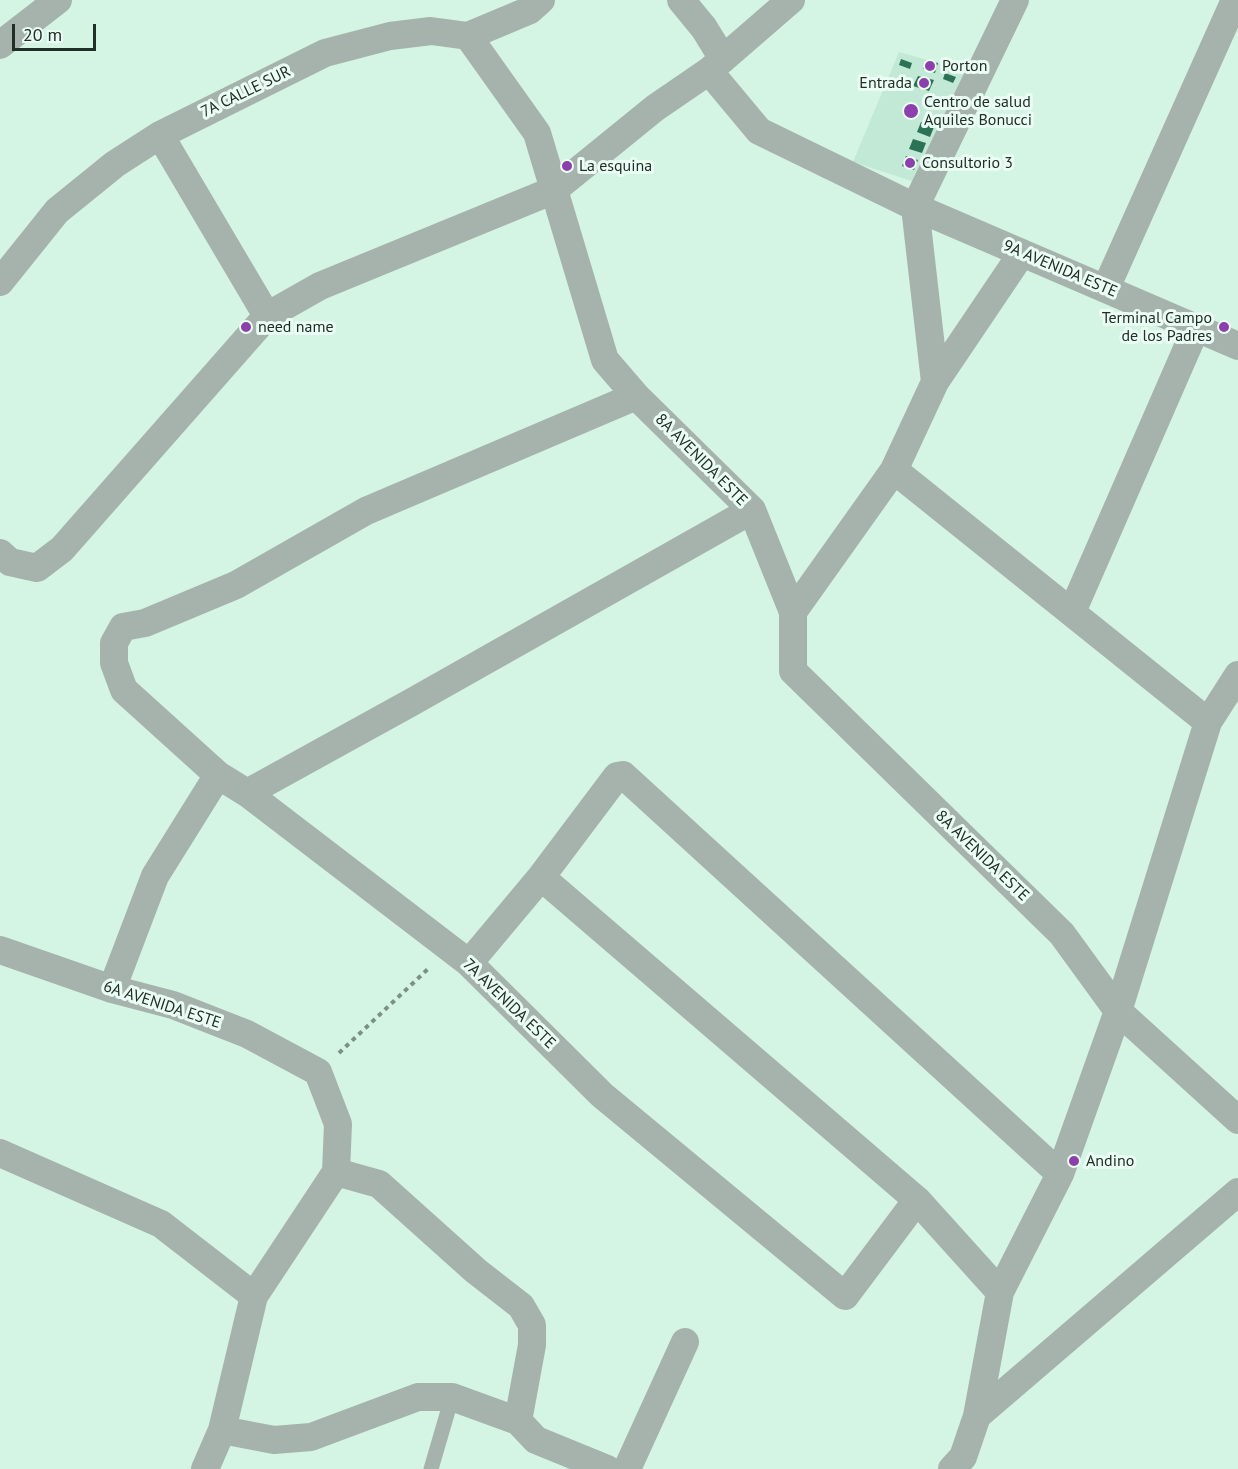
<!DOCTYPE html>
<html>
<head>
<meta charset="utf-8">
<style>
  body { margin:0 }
  #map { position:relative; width:1238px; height:1469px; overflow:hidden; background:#d4f4e4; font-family:"PT Sans",sans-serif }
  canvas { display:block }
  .scale { position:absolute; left:12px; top:24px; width:84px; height:27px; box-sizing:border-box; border:3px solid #222e28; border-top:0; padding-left:8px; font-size:18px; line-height:21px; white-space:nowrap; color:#222e28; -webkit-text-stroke:4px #eafef4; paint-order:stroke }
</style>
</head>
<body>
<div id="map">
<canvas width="1238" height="1469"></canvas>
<div class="scale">20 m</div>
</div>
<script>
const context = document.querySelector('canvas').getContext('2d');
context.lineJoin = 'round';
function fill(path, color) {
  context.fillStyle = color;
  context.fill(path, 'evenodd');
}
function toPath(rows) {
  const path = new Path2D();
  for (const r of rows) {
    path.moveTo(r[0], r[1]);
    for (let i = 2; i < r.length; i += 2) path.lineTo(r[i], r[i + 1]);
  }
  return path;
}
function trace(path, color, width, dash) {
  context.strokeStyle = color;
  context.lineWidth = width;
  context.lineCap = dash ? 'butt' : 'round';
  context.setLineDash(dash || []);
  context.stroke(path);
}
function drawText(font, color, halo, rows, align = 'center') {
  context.font = font + ' "PT Sans",sans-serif';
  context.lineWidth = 6;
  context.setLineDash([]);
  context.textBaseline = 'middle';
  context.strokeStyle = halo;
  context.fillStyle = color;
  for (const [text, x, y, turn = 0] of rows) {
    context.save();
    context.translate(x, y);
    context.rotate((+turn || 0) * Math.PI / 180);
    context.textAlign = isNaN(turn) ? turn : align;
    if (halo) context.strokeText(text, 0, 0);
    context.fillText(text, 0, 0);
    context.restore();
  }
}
fill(toPath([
  [899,52,966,71,915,182,853,162]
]), '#c1e9d5');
fill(toPath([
  [901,59,912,63,910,69,899,65],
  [926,60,938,63,935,73,923,69],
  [945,73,956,77,953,83,943,79],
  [918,76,934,80,929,91,913,86],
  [921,122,934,127,930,137,917,132],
  [913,139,926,143,922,153,909,149],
  [906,156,918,160,914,170,902,166]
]), '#2c7256');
trace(toPath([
  [339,1053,429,968]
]), '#7b9186', 4, [4.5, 4.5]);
trace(toPath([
  [431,1469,452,1397]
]), '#a5b3ac', 15);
trace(toPath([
  [681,0,704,28,723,59],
  [468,36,537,133,605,360,636,396,752,510,793,612,793,671,1062,934,1118,1011,1238,1120],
  [0,45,58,0],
  [709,71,759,131,915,207,1238,346],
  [160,135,267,316],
  [0,282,57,211,115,164,160,135,325,53,390,36,431,31,468,36,530,10,541,0],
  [1106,288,1235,0],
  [935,382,915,207,1015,0],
  [636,396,366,511,236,585,145,623,123,627,114,643,114,663,124,690,218,775,247,793,469,963,602,1095,845,1296,917,1200],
  [894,470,1208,722],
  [0,553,10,562,37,568,62,549,267,316,320,286,554,190,655,108,709,71,791,0],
  [793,612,894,470,935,382,1022,253],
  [1072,612,1196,328],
  [247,793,412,702,752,510],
  [541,877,917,1200,1000,1292],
  [0,950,112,989,173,1005,247,1034,318,1072,338,1124,336,1172,254,1296,222,1430,205,1469],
  [469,963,541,877,617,776,623,775,1060,1174],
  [112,989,155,876,218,775],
  [0,1153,161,1224,254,1296],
  [336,1172,379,1184,476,1271,521,1306,532,1325,532,1345,518,1421],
  [977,1416,1238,1192],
  [222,1430,274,1440,311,1437,418,1397,452,1397,518,1421,536,1440,607,1469],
  [627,1469,685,1342],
  [952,1469,963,1457,977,1416,1000,1292,1060,1174,1118,1011,1208,722,1238,675]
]), '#a5b3ac', 28);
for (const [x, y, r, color] of [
  [930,66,6,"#8e3faf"],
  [924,83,6,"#8e3faf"],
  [911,111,8,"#8e3faf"],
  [910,163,6,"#8e3faf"],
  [567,166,6,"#8e3faf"],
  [246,327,6,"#8e3faf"],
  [1224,327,6,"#8e3faf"],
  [1074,1161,6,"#8e3faf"]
]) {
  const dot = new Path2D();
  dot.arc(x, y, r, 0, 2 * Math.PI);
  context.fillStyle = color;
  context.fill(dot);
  trace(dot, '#eafef4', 2);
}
drawText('16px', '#222e28', '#eafef4', [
  ["Porton",942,66],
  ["Entrada",912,83,"right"],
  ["Centro de salud",924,102],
  ["Aquiles Bonucci",924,120],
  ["Consultorio 3",922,163],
  ["La esquina",579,166],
  ["Terminal Campo",1212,318,"right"],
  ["de los Padres",1212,336,"right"],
  ["need name",258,327],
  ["Andino",1086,1161]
], 'left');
drawText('16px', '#222e28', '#eafef4', [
  ["7A CALLE SUR",246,92,-26],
  ["9A AVENIDA ESTE",1060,269,23],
  ["8A AVENIDA ESTE",701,460,45],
  ["8A AVENIDA ESTE",982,856,44],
  ["7A AVENIDA ESTE",509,1004,44],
  ["6A AVENIDA ESTE",162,1005,18]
]);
</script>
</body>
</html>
